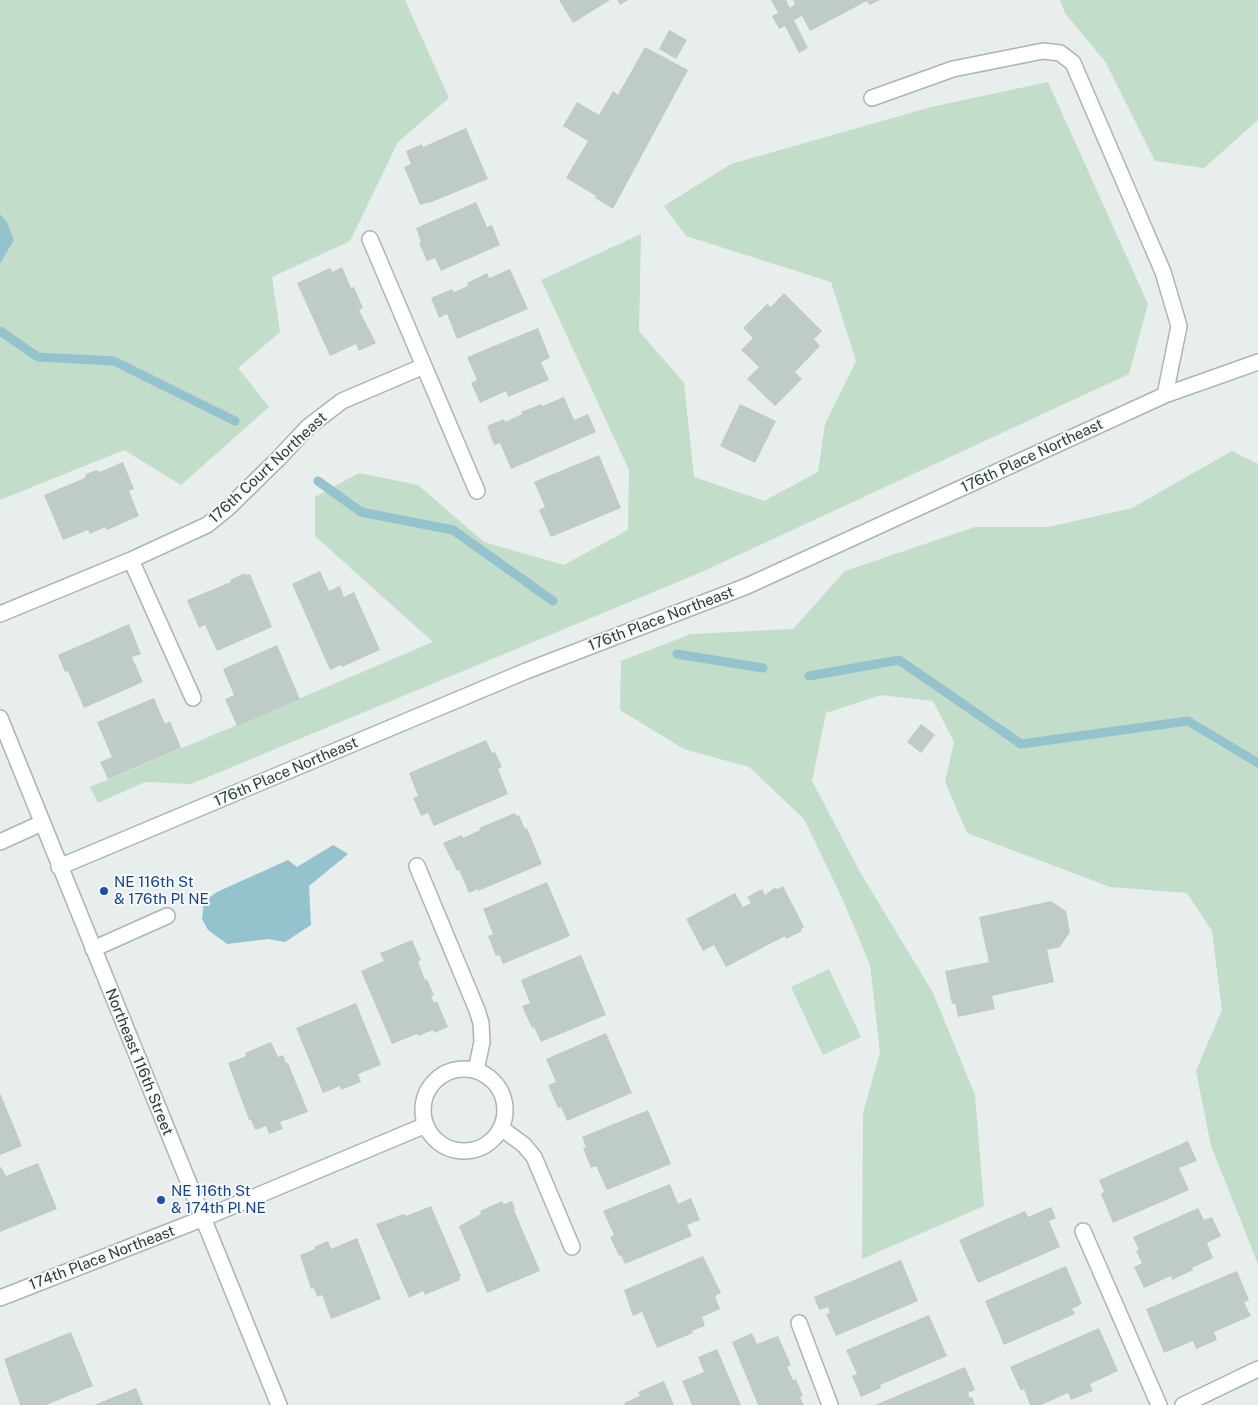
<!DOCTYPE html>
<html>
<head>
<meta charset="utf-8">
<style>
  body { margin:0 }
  canvas { display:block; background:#e7eeeb }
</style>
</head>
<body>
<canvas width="1258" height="1405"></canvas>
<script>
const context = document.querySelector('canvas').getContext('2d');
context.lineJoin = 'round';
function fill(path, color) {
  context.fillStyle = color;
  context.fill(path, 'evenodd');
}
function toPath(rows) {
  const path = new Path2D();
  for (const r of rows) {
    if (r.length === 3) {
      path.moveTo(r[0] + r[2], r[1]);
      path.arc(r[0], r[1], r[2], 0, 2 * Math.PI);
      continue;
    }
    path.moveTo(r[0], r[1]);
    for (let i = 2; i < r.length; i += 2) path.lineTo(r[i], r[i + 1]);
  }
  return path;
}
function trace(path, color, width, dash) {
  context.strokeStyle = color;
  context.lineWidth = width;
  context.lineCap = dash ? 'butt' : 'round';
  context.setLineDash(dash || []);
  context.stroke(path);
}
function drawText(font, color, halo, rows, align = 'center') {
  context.font = font + ' "Public Sans",sans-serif';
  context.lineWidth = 4;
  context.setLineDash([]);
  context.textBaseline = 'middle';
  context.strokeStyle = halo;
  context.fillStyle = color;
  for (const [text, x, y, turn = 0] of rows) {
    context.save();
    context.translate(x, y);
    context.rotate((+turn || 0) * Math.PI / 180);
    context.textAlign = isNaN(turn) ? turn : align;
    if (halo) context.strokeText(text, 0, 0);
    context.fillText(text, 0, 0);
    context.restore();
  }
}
fill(toPath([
  [0,0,405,0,449,98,398,142,350,241,272,277,280,332,238,368,269,407,181,485,124,450,0,500,0,264,14,240,7,222,0,214],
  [1060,0,1258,0,1258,120,1204,168,1155,161,1106,63,1065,13],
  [1048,82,1148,304,1129,374,704,571,191,784,145,782,98,803,90,787,433,642,315,536,315,497,359,473,418,485,484,542,564,565,628,530,629,470,541,280,641,234,639,331,684,383,694,477,764,501,818,472,825,424,856,361,831,282,686,236,664,206,731,164,931,107],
  [1232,451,1258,464,1258,1264,1211,1146,1196,1071,1222,1010,1212,931,1187,893,1110,887,967,833,945,782,954,742,933,701,881,695,826,713,812,781,860,872,933,993,975,1095,984,1206,862,1259,863,1113,880,1052,870,965,842,898,804,819,749,767,684,749,620,710,621,661,691,634,793,629,845,571,975,527,1048,527,1132,508],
  [829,969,861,1037,823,1055,791,987]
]), '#c2ddca');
fill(toPath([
  [0,214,7,222,14,240,0,264],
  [333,845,348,854,309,886,311,925,285,942,268,939,227,944,208,930,202,919,204,901,217,892,288,860,297,867]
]), '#94c2cd');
trace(toPath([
  [0,331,38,357,114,361,235,421],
  [318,481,361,512,453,530,553,601],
  [677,654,763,668],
  [809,676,899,660,1021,744,1188,721,1258,763]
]), '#94c2cd', 9);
fill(toPath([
  [559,0,610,0,573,23],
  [617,0,628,0,620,5],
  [771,0,786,0,790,8,795,4,793,0,880,0,870,5,867,1,810,31,802,16,794,20,808,48,799,53,785,26,779,29,772,16,778,13],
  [669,30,687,40,676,59,659,49],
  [645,47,688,70,613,209,595,198,596,196,566,178,588,141,563,126,577,102,599,115,613,91,618,95],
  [466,128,488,179,429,203,429,202,420,205,404,167,411,164,406,151,422,144,423,147],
  [476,202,487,227,492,225,500,245,441,271,435,258,427,261,419,243,421,242,416,228],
  [342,267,351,288,354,287,363,308,359,310,376,343,359,351,356,344,330,356,297,283,330,268,332,272],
  [510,269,528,309,457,339,447,314,439,318,431,298,452,289,454,292,468,286,467,283,487,273,489,278],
  [784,293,822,331,814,339,820,346,795,372,802,379,775,406,747,379,759,367,741,350,753,338,743,328,767,304,771,307],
  [538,328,550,358,541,362,549,380,508,397,506,391,480,403,471,383,477,380,467,357],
  [564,397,574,420,588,414,596,432,511,469,500,443,494,445,487,426,504,419,505,422,522,414,521,412,541,404,542,406],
  [740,404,776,421,755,463,720,446],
  [599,455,621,508,551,537,539,510,545,507,534,482],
  [123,462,134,489,129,491,139,516,107,530,105,527,90,534,88,530,63,540,44,495,85,478,86,474,96,470,100,472],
  [320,571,329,591,340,586,344,597,354,592,380,650,342,667,341,665,330,670,292,584],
  [245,573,245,575,250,574,272,627,217,651,205,625,199,628,187,600,231,582,230,580],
  [129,624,141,654,132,657,143,682,84,708,68,671,65,672,58,655],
  [277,645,300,699,237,726,225,699,234,695,223,669],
  [154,698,165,724,170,721,181,748,108,779,100,762,112,757,97,722],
  [921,724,935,735,921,753,907,742],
  [486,740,492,753,495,752,502,767,498,769,508,794,434,826,428,813,421,816,413,798,418,796,409,773],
  [515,813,516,816,519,815,525,829,527,828,542,864,478,891,478,889,469,893,459,870,457,871,443,843,462,835,463,838,480,830,479,828],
  [547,882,570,936,503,964,499,955,496,956,488,936,493,934,483,909],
  [783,886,804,927,801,929,802,931,786,939,785,936,726,967,714,945,703,951,686,919,735,893,743,907,751,903,747,897,762,889,765,895,774,888,778,889],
  [1051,901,1066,911,1070,932,1060,947,1047,950,1054,982,992,996,995,1009,958,1017,955,1003,952,1004,945,971,989,962,979,917],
  [412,940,421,960,418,962,425,980,427,979,434,995,431,996,434,1003,437,1001,448,1027,434,1033,433,1030,418,1036,417,1034,392,1044,361,971,384,961,380,953],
  [581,955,606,1015,541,1042,534,1027,532,1028,522,1006,530,1003,521,980],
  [356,1003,381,1065,358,1074,361,1082,341,1090,340,1086,323,1093,296,1028],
  [606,1033,632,1093,567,1121,561,1107,558,1108,548,1085,556,1082,546,1059],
  [271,1042,278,1057,283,1055,286,1063,288,1063,308,1112,280,1122,283,1129,269,1134,266,1126,255,1130,251,1120,249,1120,228,1063,246,1056,245,1053],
  [0,1093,22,1146,0,1155],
  [648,1110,671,1164,607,1190,596,1166,591,1168,583,1148,586,1147,582,1137],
  [1188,1141,1197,1161,1179,1168,1189,1190,1113,1223,1101,1194,1104,1192,1099,1180],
  [38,1163,57,1209,0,1232,0,1167,1,1167,6,1176],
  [670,1184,678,1204,691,1198,700,1220,687,1225,692,1236,625,1264,621,1255,619,1256,610,1237,614,1235,603,1211],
  [502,1201,504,1204,512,1201,515,1209,514,1210,540,1271,487,1293,459,1226,481,1214,480,1211],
  [431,1206,461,1276,459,1277,460,1280,425,1295,423,1291,409,1298,376,1224,404,1214,406,1216],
  [1051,1207,1056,1218,1049,1221,1060,1247,978,1283,959,1240,1025,1211,1028,1217],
  [1198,1208,1204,1220,1212,1217,1221,1236,1207,1243,1213,1258,1192,1268,1193,1270,1172,1280,1171,1276,1144,1288,1134,1267,1142,1263,1136,1251,1139,1250,1133,1237],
  [357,1238,381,1299,331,1319,322,1295,317,1297,314,1288,311,1289,300,1255,315,1249,314,1247,328,1241,331,1249],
  [703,1256,721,1293,715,1296,720,1309,702,1317,705,1326,692,1331,693,1333,657,1348,642,1312,633,1316,624,1290],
  [901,1260,918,1301,836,1336,826,1314,830,1313,828,1307,819,1310,814,1297],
  [1066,1266,1082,1304,1072,1309,1075,1314,1004,1345,985,1301],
  [1237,1271,1249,1300,1244,1302,1251,1316,1214,1332,1217,1340,1196,1349,1193,1341,1164,1353,1146,1309],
  [929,1315,947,1356,880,1385,881,1388,861,1397,852,1376,857,1374,846,1350],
  [1099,1328,1118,1371,1090,1384,1093,1391,1071,1400,1068,1393,1041,1405,1030,1405,1024,1389,1021,1391,1010,1367],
  [71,1332,93,1386,46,1405,20,1405,4,1359],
  [752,1333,757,1344,778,1336,791,1365,787,1367,793,1380,796,1379,803,1396,800,1397,804,1405,758,1405,732,1342],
  [717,1349,741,1405,692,1405,682,1381,704,1372,698,1357],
  [965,1367,975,1390,968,1393,970,1398,972,1397,975,1405,875,1405],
  [664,1381,674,1405,625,1405,624,1403,640,1396,638,1392],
  [136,1388,143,1405,94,1405]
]), '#bfcbc7');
const minor = toPath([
  [872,98,953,69,1043,51,1060,53,1073,63,1163,272,1179,326,1165,395],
  [370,239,477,491],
  [131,560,193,698],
  [0,614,131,560,207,525,228,508,278,459,308,427,342,401,424,366],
  [0,718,279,1405],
  [0,842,42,823],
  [417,866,477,1010,481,1023,482,1042,476,1070],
  [59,867,526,671,747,586,1165,395,1258,362],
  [93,949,167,916],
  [464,1110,41],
  [501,1128,524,1145,534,1157,572,1247],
  [1083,1231,1159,1405],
  [0,1298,204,1218,426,1125],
  [799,1323,830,1405],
  [1183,1405,1258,1369]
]);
trace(minor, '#aab6b2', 18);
trace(minor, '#fff', 15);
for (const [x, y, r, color] of [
  [104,891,5,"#1a4fb4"],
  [161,1200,5,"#1a4fb4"]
]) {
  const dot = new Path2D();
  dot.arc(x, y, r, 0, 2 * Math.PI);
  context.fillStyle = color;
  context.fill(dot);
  trace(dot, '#f7faf9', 2);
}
drawText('15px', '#273f39', '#f7faf9', [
  ["176th Place Northeast",1032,456,-25],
  ["176th Court Northeast",268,468,-43],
  ["176th Place Northeast",661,619,-21],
  ["176th Place Northeast",286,772,-23],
  ["Northeast 116th Street",139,1062,68],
  ["174th Place Northeast",102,1258,-21]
]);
drawText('15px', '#164399', '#f7faf9', [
  ["NE 116th St",114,882],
  ["& 176th Pl NE",114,899],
  ["NE 116th St",171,1191],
  ["& 174th Pl NE",171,1208]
], 'left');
</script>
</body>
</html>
